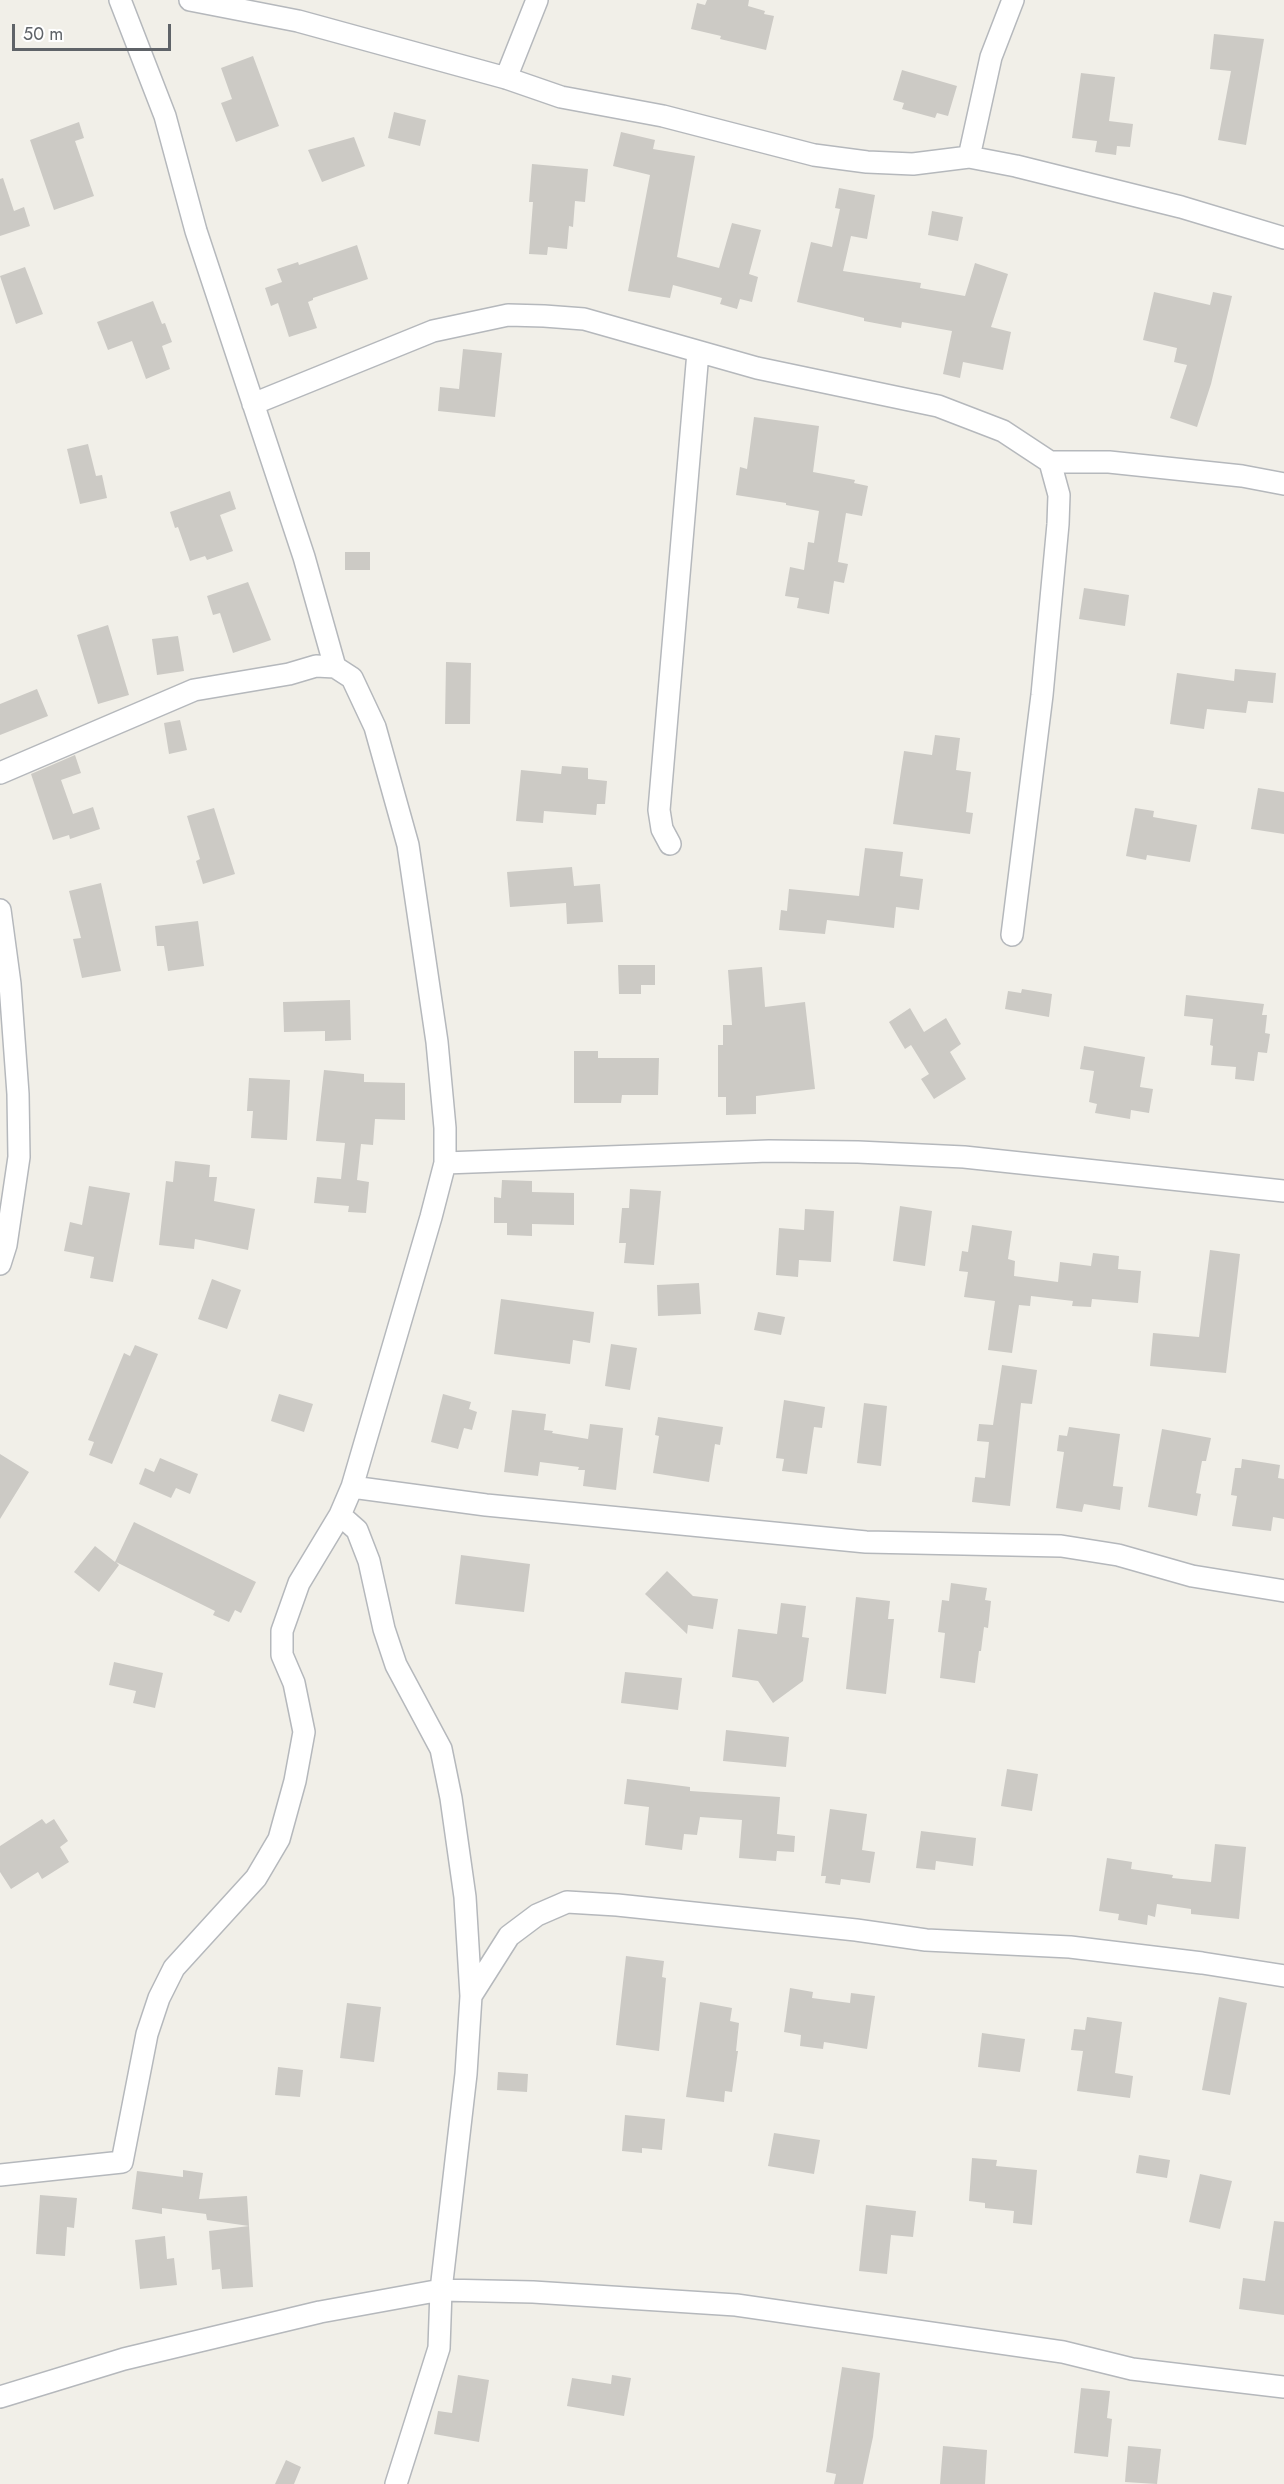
<!DOCTYPE html>
<html>
<head>
<meta charset="utf-8">
<style>
  body { margin:0 }
  #map { position:relative; width:1284px; height:2484px; overflow:hidden; background:#f1efe8; font-family:Jost,sans-serif }
  canvas { display:block }
  .scale { position:absolute; left:12px; top:24px; width:159px; height:27px; box-sizing:border-box; border:3px solid #5f6368; border-top:0; padding-left:8px; font-size:18px; line-height:21px; white-space:nowrap; color:#5f6368; -webkit-text-stroke:4px #fff; paint-order:stroke }
</style>
</head>
<body>
<div id="map">
<canvas width="1284" height="2484"></canvas>
<div class="scale">50 m</div>
</div>
<script>
const context = document.querySelector('canvas').getContext('2d');
context.lineJoin = 'round';
function fill(path, color) {
  context.fillStyle = color;
  context.fill(path, 'evenodd');
}
function toPath(rows) {
  const path = new Path2D();
  for (const r of rows) {
    path.moveTo(r[0], r[1]);
    for (let i = 2; i < r.length; i += 2) path.lineTo(r[i], r[i + 1]);
  }
  return path;
}
function trace(path, color, width, dash) {
  context.strokeStyle = color;
  context.lineWidth = width;
  context.lineCap = dash ? 'butt' : 'round';
  context.setLineDash(dash || []);
  context.stroke(path);
}
fill(toPath([
  [707,0,749,0,748,6,765,11,764,14,774,16,766,50,720,39,721,36,691,29,697,3,705,5],
  [1214,34,1264,39,1246,145,1218,140,1231,71,1210,69],
  [253,56,279,126,236,142,221,103,232,99,221,68],
  [902,70,957,86,948,116,937,113,935,118,902,109,904,103,893,100],
  [1081,73,1115,77,1109,121,1133,124,1130,147,1117,146,1116,155,1095,152,1097,141,1072,138],
  [394,112,426,120,420,146,388,138],
  [79,122,84,138,75,141,94,196,54,210,30,140],
  [621,132,655,140,653,149,695,156,677,257,719,268,732,223,761,230,749,274,758,277,752,302,740,299,737,309,720,304,722,298,673,285,670,298,628,291,650,175,613,166],
  [354,137,365,166,322,182,308,150],
  [532,164,588,169,585,202,575,201,573,227,569,226,567,249,548,247,547,255,529,254,533,202,529,202],
  [3,178,14,211,24,207,30,226,0,236,0,179],
  [839,188,875,195,867,239,851,236,843,271,921,283,920,288,965,296,975,263,1008,274,991,327,1011,332,1003,370,963,362,960,378,943,374,952,331,902,322,901,328,864,321,864,318,797,302,811,242,832,247,840,209,835,208],
  [932,211,963,217,958,241,928,235],
  [357,245,368,279,313,298,313,300,308,302,317,328,289,337,278,303,271,306,265,288,282,282,277,269,298,262,299,265],
  [25,267,43,314,16,324,0,276],
  [1154,292,1210,305,1213,292,1232,296,1211,384,1197,427,1170,418,1187,365,1174,362,1177,348,1143,340],
  [153,301,162,324,165,323,172,342,162,346,170,369,146,379,132,341,108,350,97,322],
  [463,349,502,353,495,417,438,411,440,387,459,389],
  [754,417,819,426,813,472,855,480,854,483,868,486,862,516,846,513,838,562,848,564,844,583,834,581,829,614,797,608,799,598,785,596,790,567,804,570,808,542,814,543,819,511,786,505,786,503,736,495,740,467,747,469],
  [88,444,96,476,102,475,107,498,80,504,67,449],
  [230,491,236,509,220,515,233,551,207,560,205,556,190,561,178,527,175,528,170,512],
  [345,552,370,552,370,570,345,570],
  [248,582,271,640,233,653,220,613,213,615,207,596],
  [1084,588,1129,595,1125,626,1079,619],
  [108,625,129,695,98,704,77,635],
  [178,636,184,671,157,675,152,639],
  [446,662,471,663,470,724,445,724],
  [1235,669,1276,673,1273,703,1248,701,1246,713,1207,709,1204,729,1170,724,1177,673,1234,681],
  [37,689,48,716,0,735,0,704],
  [180,720,187,750,169,754,164,723],
  [935,735,960,738,956,770,971,772,966,812,973,813,970,834,893,824,904,751,932,755],
  [75,755,81,773,61,780,73,814,93,807,100,829,70,839,69,835,53,840,31,774],
  [562,766,588,768,588,779,607,781,605,804,597,804,596,815,544,811,543,823,516,821,521,770,561,774],
  [1258,788,1284,792,1284,834,1251,829],
  [214,808,235,874,203,884,196,861,200,859,187,816],
  [1135,808,1154,811,1153,817,1197,825,1190,862,1147,855,1146,860,1126,856],
  [865,848,903,852,900,876,923,879,919,910,896,907,894,928,827,920,825,934,779,930,781,910,787,911,789,889,859,896],
  [572,867,574,886,600,884,603,922,567,924,566,903,510,907,507,872],
  [101,883,121,971,82,978,73,939,81,938,69,891],
  [198,921,204,966,168,971,164,946,157,946,155,926],
  [618,965,655,965,655,985,641,985,641,994,619,994],
  [762,967,765,1007,805,1002,815,1089,756,1096,756,1114,726,1115,726,1097,718,1097,718,1045,723,1045,723,1025,732,1025,728,970],
  [1022,989,1052,994,1049,1017,1005,1009,1008,991,1021,993],
  [1186,995,1264,1004,1262,1015,1267,1015,1265,1033,1270,1034,1267,1053,1258,1052,1254,1081,1235,1079,1236,1067,1211,1065,1213,1046,1210,1045,1213,1019,1184,1016],
  [350,1000,351,1040,325,1041,325,1031,284,1032,283,1002],
  [910,1008,924,1032,946,1018,961,1044,950,1052,966,1079,934,1099,921,1079,929,1074,911,1045,905,1049,889,1022],
  [1084,1046,1145,1057,1140,1087,1153,1089,1149,1113,1131,1110,1130,1119,1095,1113,1097,1104,1089,1102,1094,1071,1080,1069],
  [574,1051,598,1051,598,1058,659,1058,658,1095,622,1095,621,1103,574,1103],
  [324,1070,364,1074,364,1082,405,1083,405,1120,375,1119,373,1145,361,1144,357,1180,369,1182,366,1213,348,1212,349,1206,314,1203,317,1177,341,1179,345,1143,316,1141],
  [249,1078,290,1080,287,1140,251,1138,253,1111,247,1111],
  [175,1161,210,1165,209,1177,217,1177,214,1201,255,1209,248,1250,195,1239,194,1249,159,1245,166,1181,173,1182],
  [502,1180,532,1181,532,1192,574,1193,574,1225,532,1224,532,1236,507,1235,507,1223,494,1223,494,1197,501,1198],
  [89,1186,130,1193,113,1282,90,1278,94,1257,64,1251,70,1222,82,1225],
  [630,1189,661,1191,654,1265,624,1263,626,1243,619,1243,622,1208,629,1208],
  [900,1206,932,1211,925,1266,893,1261],
  [805,1209,834,1211,831,1262,799,1260,798,1277,776,1275,779,1228,804,1230],
  [972,1225,1012,1231,1008,1259,1015,1261,1014,1276,1058,1282,1060,1262,1091,1266,1093,1253,1119,1256,1118,1269,1141,1271,1138,1303,1092,1299,1091,1307,1072,1306,1073,1301,1031,1296,1030,1306,1019,1305,1012,1353,988,1350,995,1301,964,1297,968,1272,959,1271,962,1251,968,1252],
  [1210,1250,1240,1254,1226,1373,1150,1366,1153,1333,1199,1337],
  [212,1279,241,1290,227,1329,198,1319],
  [699,1283,701,1314,658,1316,657,1285],
  [501,1299,594,1312,590,1343,573,1340,570,1364,494,1354],
  [758,1312,785,1317,781,1335,754,1330],
  [611,1344,637,1348,630,1390,605,1386],
  [135,1345,158,1354,112,1464,89,1455,94,1442,88,1440,124,1353,130,1356],
  [1002,1365,1037,1370,1032,1404,1021,1403,1010,1506,972,1502,975,1477,985,1478,989,1442,977,1441,979,1424,993,1425],
  [279,1394,313,1404,304,1432,271,1421],
  [443,1394,471,1402,469,1409,477,1412,472,1430,464,1428,458,1449,431,1442],
  [784,1400,825,1407,822,1428,814,1427,807,1474,782,1471,784,1459,776,1458],
  [864,1403,887,1406,881,1466,857,1463],
  [512,1410,546,1414,544,1430,553,1431,552,1433,588,1439,590,1424,623,1428,616,1490,583,1486,585,1470,578,1470,579,1467,540,1462,538,1476,504,1472],
  [658,1417,723,1427,720,1445,715,1444,709,1482,653,1473,659,1436,655,1435],
  [1069,1427,1120,1434,1113,1486,1123,1487,1120,1510,1084,1504,1082,1512,1056,1508,1064,1452,1057,1451,1059,1435,1067,1436],
  [1162,1429,1211,1438,1206,1461,1202,1461,1196,1493,1201,1494,1197,1516,1148,1507],
  [0,1454,29,1472,0,1519],
  [160,1458,198,1474,190,1494,176,1488,171,1498,139,1484,145,1468,154,1472],
  [1242,1459,1280,1465,1278,1478,1284,1479,1284,1519,1273,1517,1271,1531,1232,1526,1237,1496,1231,1495,1235,1468,1241,1468],
  [134,1522,256,1582,241,1613,235,1610,229,1622,213,1615,215,1611,116,1562,119,1565,99,1592,74,1572,95,1546,115,1562],
  [461,1555,530,1564,524,1612,455,1604],
  [667,1571,693,1596,718,1599,713,1629,688,1625,687,1634,645,1594],
  [951,1583,987,1588,985,1600,991,1601,988,1628,984,1627,981,1651,979,1651,975,1683,940,1678,945,1633,938,1632,942,1600,949,1601],
  [856,1597,890,1601,888,1619,894,1619,886,1694,846,1689],
  [781,1603,806,1606,802,1637,809,1638,803,1681,773,1703,758,1681,732,1677,738,1629,777,1634],
  [114,1662,163,1673,155,1708,133,1703,136,1691,109,1685],
  [625,1672,682,1678,678,1710,621,1703],
  [726,1730,789,1737,786,1767,723,1761],
  [1007,1769,1038,1774,1032,1811,1001,1806],
  [627,1779,690,1787,690,1791,780,1797,777,1834,795,1836,794,1852,777,1851,776,1861,739,1858,742,1820,700,1817,697,1835,684,1834,682,1850,645,1845,649,1807,624,1804],
  [830,1809,867,1814,862,1850,875,1852,870,1883,841,1879,840,1885,825,1883,826,1876,821,1876],
  [42,1819,46,1824,54,1819,68,1841,60,1847,69,1862,42,1879,38,1872,11,1889,0,1872,0,1846],
  [921,1831,976,1838,973,1866,936,1861,935,1870,916,1868],
  [1215,1844,1246,1847,1239,1919,1191,1914,1191,1909,1157,1904,1155,1917,1148,1915,1147,1925,1118,1920,1119,1914,1099,1911,1107,1858,1132,1862,1131,1869,1173,1875,1172,1878,1211,1882],
  [626,1956,664,1961,662,1977,666,1978,659,2051,616,2045],
  [790,1988,813,1992,812,1998,850,2003,851,1993,875,1996,867,2049,824,2042,823,2049,800,2046,801,2035,784,2032],
  [1219,1997,1247,2003,1230,2095,1202,2090],
  [700,2002,732,2008,730,2021,739,2023,736,2051,738,2051,732,2092,725,2091,724,2102,686,2097],
  [347,2003,381,2007,374,2062,340,2058],
  [1087,2017,1122,2022,1115,2073,1133,2076,1130,2098,1077,2091,1083,2051,1071,2050,1074,2029,1085,2030],
  [982,2033,1025,2039,1020,2072,978,2067],
  [278,2067,303,2070,300,2097,275,2095],
  [498,2072,528,2074,527,2092,497,2090],
  [625,2115,665,2119,662,2150,642,2148,642,2153,622,2151],
  [774,2133,820,2140,814,2174,768,2166],
  [1139,2155,1170,2160,1167,2178,1136,2173],
  [972,2158,997,2160,996,2166,1037,2170,1032,2225,1013,2223,1014,2211,985,2208,985,2203,969,2201],
  [183,2170,203,2173,199,2199,247,2196,249,2226,207,2220,206,2214,191,2212,162,2208,162,2214,132,2209,137,2171,183,2177],
  [1200,2174,1232,2181,1220,2229,1189,2222],
  [40,2195,77,2198,74,2228,67,2227,65,2256,36,2254],
  [866,2205,916,2211,913,2237,891,2235,887,2274,859,2271],
  [1274,2221,1284,2222,1284,2315,1239,2309,1243,2278,1265,2281],
  [249,2226,253,2287,222,2289,220,2269,212,2270,209,2231],
  [165,2236,167,2259,174,2258,177,2285,140,2289,135,2240],
  [842,2367,880,2373,873,2437,863,2484,834,2484,836,2474,826,2472],
  [458,2375,489,2380,479,2442,434,2434,438,2411,452,2413],
  [612,2375,631,2378,624,2416,567,2406,572,2378,611,2384],
  [1081,2388,1110,2391,1107,2418,1112,2419,1108,2457,1074,2453],
  [943,2446,987,2450,985,2484,940,2484],
  [1128,2446,1161,2449,1157,2484,1125,2482],
  [286,2460,301,2467,294,2484,275,2484]
]), '#cccac5');
const street = toPath([
  [120,0,165,116,196,231,304,557,335,667],
  [190,0,298,21,506,78,561,97,663,116,814,155,867,162,913,164,969,157,1016,166,1181,207,1284,238],
  [506,78,537,0],
  [969,157,991,57,1013,0],
  [253,404,433,331,508,315,544,316,584,319,757,368,938,406,1003,431,1050,462,1109,462,1242,476,1284,484],
  [0,773,194,690,289,674,316,666,335,667,352,678,375,727,408,845,437,1042,445,1128,445,1163,431,1217,352,1487,340,1515,299,1583,282,1631,282,1655,294,1683,304,1732,295,1781,279,1839,256,1878,174,1968,159,1998,147,2034,122,2162,0,2175],
  [670,844,662,829,659,810,698,352],
  [0,910,10,984,18,1094,19,1157,6,1245,0,1264],
  [1012,935,1042,695,1058,524,1059,495,1050,462],
  [445,1163,769,1151,858,1152,964,1157,1284,1191],
  [352,1487,486,1505,866,1542,1061,1546,1118,1555,1192,1576,1284,1591],
  [340,1515,357,1530,369,1561,384,1629,396,1665,441,1749,451,1798,465,1897,471,1996,466,2074,441,2290,439,2348,396,2484],
  [471,1996,509,1936,537,1915,567,1902,617,1905,856,1930,926,1940,1070,1947,1202,1963,1284,1976],
  [0,2397,124,2359,320,2312,441,2290,533,2292,736,2305,1063,2352,1132,2369,1284,2387]
]);
trace(street, '#b5b8bc', 24);
trace(street, '#fff', 21);
</script>
</body>
</html>
